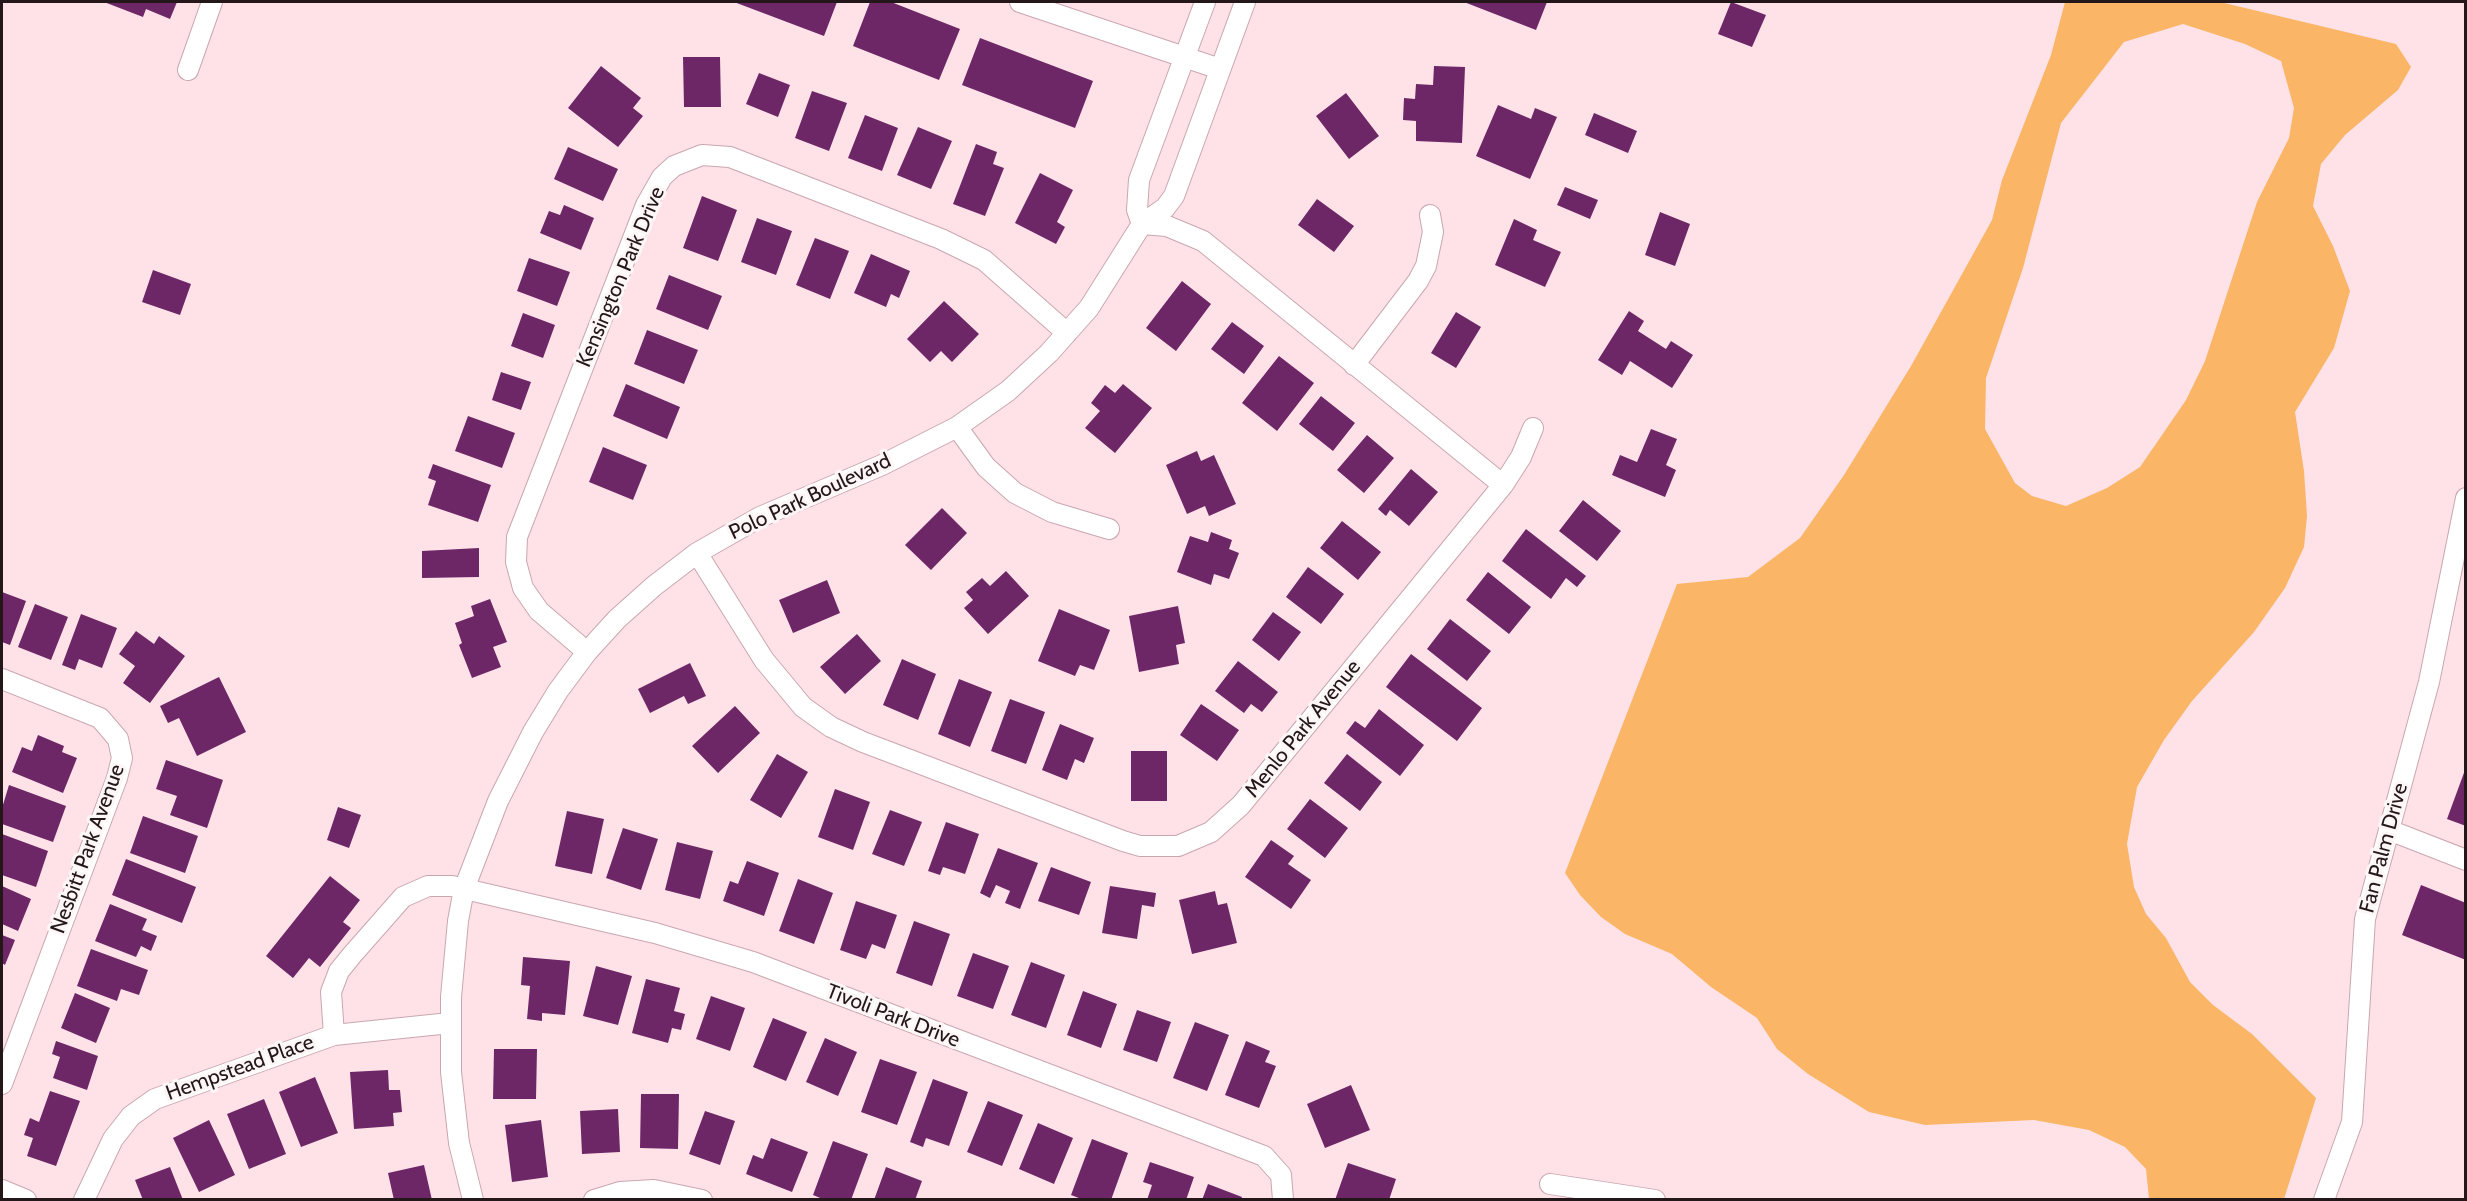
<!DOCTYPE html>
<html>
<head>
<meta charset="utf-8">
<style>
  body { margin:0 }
  #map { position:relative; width:2467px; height:1201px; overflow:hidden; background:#ffe2e8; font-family:Cabin,sans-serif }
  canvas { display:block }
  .frame { position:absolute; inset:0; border:3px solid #23171a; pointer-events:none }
</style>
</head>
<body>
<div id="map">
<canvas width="2467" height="1201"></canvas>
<div class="frame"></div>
</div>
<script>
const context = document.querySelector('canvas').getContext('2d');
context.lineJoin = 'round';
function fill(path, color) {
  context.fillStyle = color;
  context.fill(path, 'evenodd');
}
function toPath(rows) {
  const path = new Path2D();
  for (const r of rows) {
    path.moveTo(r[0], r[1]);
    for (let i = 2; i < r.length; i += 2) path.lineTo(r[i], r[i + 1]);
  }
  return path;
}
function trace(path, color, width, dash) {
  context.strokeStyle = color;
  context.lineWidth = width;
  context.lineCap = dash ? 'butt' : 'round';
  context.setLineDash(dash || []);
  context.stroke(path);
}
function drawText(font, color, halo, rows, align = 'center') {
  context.font = font + ' Cabin,sans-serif';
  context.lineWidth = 6;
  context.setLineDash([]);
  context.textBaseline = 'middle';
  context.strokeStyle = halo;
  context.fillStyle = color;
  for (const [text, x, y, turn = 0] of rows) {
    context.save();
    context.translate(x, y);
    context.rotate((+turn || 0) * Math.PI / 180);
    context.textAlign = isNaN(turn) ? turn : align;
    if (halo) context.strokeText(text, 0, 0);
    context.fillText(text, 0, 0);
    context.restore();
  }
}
fill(toPath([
  [2065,2,2220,2,2396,44,2411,67,2398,90,2345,135,2321,164,2313,206,2333,246,2350,291,2334,348,2295,412,2304,471,2307,516,2304,547,2285,588,2254,632,2192,701,2164,740,2137,787,2127,844,2134,887,2146,914,2166,938,2190,982,2213,1005,2252,1034,2316,1098,2284,1199,2149,1199,2146,1169,2125,1147,2089,1130,2034,1120,1925,1125,1869,1112,1808,1074,1777,1049,1757,1018,1711,987,1672,954,1625,934,1601,917,1580,895,1565,873,1677,584,1748,577,1800,538,1844,475,1911,366,1992,220,2002,180,2051,55],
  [2183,24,2245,44,2281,61,2294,108,2289,138,2257,202,2205,361,2186,400,2140,467,2107,488,2066,506,2032,496,2015,483,1985,429,1986,378,2023,268,2061,123,2124,42]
]), '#fab566');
fill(toPath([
  [104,2,177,2,170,19,146,9,143,17],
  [734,2,837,2,824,36],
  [870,2,891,2,960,29,939,80,853,46],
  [1464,2,1547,2,1536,30],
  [1731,2,1766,15,1752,47,1718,34],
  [980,38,1093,81,1075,128,962,85],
  [683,57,720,57,721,107,684,107],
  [601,66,641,98,633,108,643,116,618,147,568,108],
  [1434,66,1465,67,1462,143,1416,141,1416,121,1403,120,1404,98,1415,99,1416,84,1433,85],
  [759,73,790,85,778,117,746,104],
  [812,91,847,103,829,151,795,138],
  [1346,93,1379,136,1349,159,1316,116],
  [1498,105,1531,119,1535,108,1557,117,1530,179,1476,156],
  [1594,113,1637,131,1628,153,1585,135],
  [865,115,898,128,882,171,848,158],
  [918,127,952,141,931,189,897,175],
  [976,144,997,152,993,164,1004,168,985,216,953,204],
  [568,147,618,169,603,201,554,179],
  [1040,173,1073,190,1057,222,1065,227,1056,244,1015,223],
  [1565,187,1598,200,1590,219,1557,205],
  [702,196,737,210,718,261,683,248],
  [1317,199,1354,226,1334,252,1298,225],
  [564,205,594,218,581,250,540,233,549,211,560,215],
  [1660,212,1690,224,1675,266,1645,255],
  [757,218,792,231,776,275,741,262],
  [1514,219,1537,230,1533,240,1561,252,1545,287,1495,265],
  [815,238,849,251,830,299,796,285],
  [871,254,910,271,899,298,891,294,886,307,854,293],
  [529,258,570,272,557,306,517,291],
  [153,270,191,284,180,315,142,302],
  [669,275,722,296,708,330,656,309],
  [1182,281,1211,304,1176,351,1146,328],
  [944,301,979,334,952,362,941,351,930,362,907,339],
  [1629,311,1644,321,1638,331,1666,349,1671,341,1693,355,1672,388,1630,361,1622,375,1598,360],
  [1456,312,1481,327,1456,368,1431,353],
  [523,313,555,325,543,358,511,346],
  [1232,322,1264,346,1244,374,1211,349],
  [647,330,698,350,684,384,634,364],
  [1279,356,1314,383,1277,431,1242,403],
  [501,372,531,382,521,410,492,400],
  [626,384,680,407,667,439,613,416],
  [1123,384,1152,408,1115,453,1085,428,1100,411,1091,403,1105,385,1115,393],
  [1321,396,1355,423,1333,451,1299,424],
  [468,416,515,433,502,468,455,451],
  [1651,429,1677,439,1666,465,1676,470,1665,497,1612,475,1620,455,1637,462],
  [1367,435,1394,458,1364,493,1337,470],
  [603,447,647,465,633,500,589,482],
  [1197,451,1201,461,1214,455,1236,504,1209,516,1205,506,1187,514,1166,465],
  [433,464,491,485,478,522,428,505,436,481,428,478],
  [1411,469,1438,492,1409,526,1390,510,1386,516,1378,509],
  [1583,500,1621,531,1597,561,1559,531],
  [942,508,967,533,931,570,905,545],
  [1342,521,1381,552,1358,580,1320,548],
  [1526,529,1586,576,1577,587,1566,578,1551,599,1502,561],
  [1211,532,1232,540,1229,549,1239,553,1229,579,1214,574,1211,585,1177,572,1190,536,1208,542],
  [479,548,479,577,422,578,422,551],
  [1308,567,1344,594,1321,624,1286,597],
  [1006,571,1029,596,988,634,964,608,973,600,966,592,982,578,990,586],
  [1488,572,1531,607,1509,634,1466,600],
  [827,580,840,613,793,633,779,600],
  [2,592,26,601,10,645,2,642],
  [490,599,507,642,493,647,501,667,472,678,459,645,462,643,455,623,474,616,471,606],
  [35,604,68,617,51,660,18,647],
  [1178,606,1185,643,1176,645,1179,664,1139,672,1129,616],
  [1059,609,1110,630,1094,670,1080,665,1075,676,1038,661],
  [1273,612,1301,632,1279,661,1252,640],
  [81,614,117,628,102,668,79,659,75,670,62,665],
  [1450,619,1491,651,1467,681,1427,649],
  [136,631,154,644,159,636,185,656,150,703,123,683,135,666,119,654],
  [857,634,881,661,845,694,820,667],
  [1411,654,1482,708,1457,741,1386,687],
  [902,659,936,674,918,720,883,705],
  [1238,661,1278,692,1262,712,1251,704,1244,713,1215,691],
  [690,663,706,696,688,704,684,696,650,713,638,689],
  [219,677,246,732,197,756,179,718,168,723,160,706],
  [959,679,992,692,970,747,938,734],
  [1010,699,1045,712,1026,764,991,751],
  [1201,704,1239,730,1217,761,1180,735],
  [735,706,760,733,718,773,692,746],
  [1379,709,1424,745,1400,776,1346,733,1355,721,1365,728],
  [1060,724,1094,738,1084,763,1075,759,1067,780,1042,770],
  [38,735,64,746,62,752,77,758,63,793,12,772,22,747,32,751],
  [1131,751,1167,751,1167,801,1131,801],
  [777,754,808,772,781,818,750,800],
  [1347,754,1382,782,1360,811,1324,783],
  [166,760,223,780,207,828,170,815,177,796,156,789],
  [2465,770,2466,770,2466,826,2447,819],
  [9,785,66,806,53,842,2,824,2,808],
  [835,789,870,802,853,850,818,837],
  [1310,799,1348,828,1325,858,1287,829],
  [338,807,361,815,349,848,327,840],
  [890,810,922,822,904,866,872,854],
  [567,811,604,819,592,874,555,866],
  [143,816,198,836,185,873,130,853],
  [946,822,979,834,965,874,943,867,940,875,928,871],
  [623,828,658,839,641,890,606,878],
  [2,834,48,851,36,887,2,875],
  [1271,840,1294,856,1288,864,1311,880,1291,909,1245,877],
  [677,842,713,851,700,899,665,890],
  [998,848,1038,863,1020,909,1005,903,1010,891,996,885,990,898,980,893],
  [126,859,196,887,182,923,112,895],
  [747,861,779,873,764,916,723,901,730,881,738,884],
  [1051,867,1091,882,1079,915,1038,901],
  [330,876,360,900,343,922,351,928,320,967,309,958,293,978,266,956],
  [798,879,833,893,814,944,779,931],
  [2421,885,2466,903,2466,960,2402,935],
  [2,886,31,899,18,931,2,924],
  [1110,886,1156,893,1154,907,1142,905,1137,939,1102,933],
  [1215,891,1218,905,1227,903,1237,943,1192,954,1179,900],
  [856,901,897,915,885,949,872,944,866,959,840,950],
  [110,904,147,919,142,930,157,936,151,951,141,946,136,957,95,941],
  [914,921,950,934,932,986,896,973],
  [2,935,15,940,5,965,2,963],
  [91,949,148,970,139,995,121,989,117,1001,77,986],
  [973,953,1009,966,993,1009,957,996],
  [523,957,570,961,565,1015,542,1013,542,1021,527,1019,530,986,521,985],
  [1031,962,1065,975,1046,1028,1011,1015],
  [596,966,632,976,618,1025,583,1016],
  [646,979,680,988,674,1011,685,1014,681,1030,672,1028,668,1043,632,1033],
  [1083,991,1117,1004,1101,1048,1067,1035],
  [75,993,110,1008,96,1043,61,1028],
  [711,996,745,1008,730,1051,696,1039],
  [1137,1010,1171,1022,1157,1062,1123,1050],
  [773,1018,807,1032,786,1081,753,1067],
  [1195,1022,1229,1035,1207,1091,1173,1078],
  [825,1038,857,1052,838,1096,806,1082],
  [56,1041,98,1056,87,1090,53,1078,60,1057,52,1054],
  [1246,1041,1270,1051,1265,1062,1276,1066,1259,1108,1225,1095],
  [494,1049,537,1049,536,1099,493,1099],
  [880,1059,917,1072,897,1125,861,1112],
  [388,1070,389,1090,400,1090,402,1112,393,1113,394,1126,354,1129,350,1072],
  [315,1077,338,1133,301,1147,279,1092],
  [933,1079,968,1092,949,1146,926,1138,923,1147,910,1142],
  [1351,1085,1370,1130,1325,1148,1307,1104],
  [50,1091,80,1101,56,1166,27,1156,33,1138,24,1135,30,1118,39,1122],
  [641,1094,679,1094,678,1149,640,1148],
  [264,1099,286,1154,249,1169,227,1114],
  [988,1101,1023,1115,1002,1166,967,1152],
  [618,1109,620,1152,582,1154,580,1111],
  [705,1111,735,1121,720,1165,689,1154],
  [209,1120,235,1175,199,1192,173,1138],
  [541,1120,548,1177,512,1182,505,1125],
  [1038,1123,1073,1138,1054,1184,1019,1169],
  [771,1138,808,1152,792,1192,746,1174,753,1155,763,1159],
  [1092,1139,1128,1153,1111,1200,1084,1200,1071,1195],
  [833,1141,868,1154,851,1200,825,1200,813,1195],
  [1150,1162,1194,1177,1186,1200,1147,1200,1152,1185,1143,1182],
  [1348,1163,1396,1179,1389,1200,1335,1200],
  [424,1165,432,1200,394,1200,388,1173],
  [170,1167,183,1200,143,1200,135,1180],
  [886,1167,922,1181,915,1200,874,1200],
  [1208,1184,1242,1197,1241,1200,1202,1200]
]), '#6d2767');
const street = toPath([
  [1020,2,1220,69],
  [188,70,212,2],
  [1142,224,1167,226,1203,241,1503,485],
  [1142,224,1165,208,1174,196,1245,2],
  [1142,224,1137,210,1139,180,1205,2],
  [1354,365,1418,281,1426,266,1433,232,1430,215],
  [957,427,986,467,1015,493,1052,512,1109,529],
  [697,553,764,660,803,707,831,727,863,742,1123,841,1140,846,1178,846,1211,832,1241,805,1503,485,1521,457,1533,428],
  [587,652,539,611,523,588,516,562,517,537,646,205,662,177,674,166,702,155,730,157,941,239,984,260,1067,333],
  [2,679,100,718,118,739,122,758,117,778,2,1084],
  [2389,830,2466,860],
  [334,1035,331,992,339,971,352,955,403,897,428,886,452,886,655,933,753,962,1264,1156,1281,1175,1283,1200],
  [1550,1184,1655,1200],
  [2,1190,26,1200],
  [84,1200,113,1139,131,1116,155,1099,334,1035,450,1023],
  [473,1200,459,1143,451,1072,451,997,458,921,464,889,498,801,533,732,558,691,587,652,617,619,654,586,697,553,760,517,882,465,957,427,1008,391,1049,353,1089,308,1142,224],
  [594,1200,620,1192,654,1190,702,1200],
  [2324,1200,2352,1122,2365,919,2429,682,2466,498]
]);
trace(street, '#c9a7af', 22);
trace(street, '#fff', 20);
drawText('21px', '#23171a', '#fdf6f7', [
  ["Kensington Park Drive",621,277,-67],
  ["Polo Park Boulevard",810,497,-25],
  ["Menlo Park Avenue",1303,729,-51],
  ["Fan Palm Drive",2384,848,-75],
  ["Nesbitt Park Avenue",88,849,-70],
  ["Tivoli Park Drive",893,1016,21],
  ["Hempstead Place",240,1068,-20]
]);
</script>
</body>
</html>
